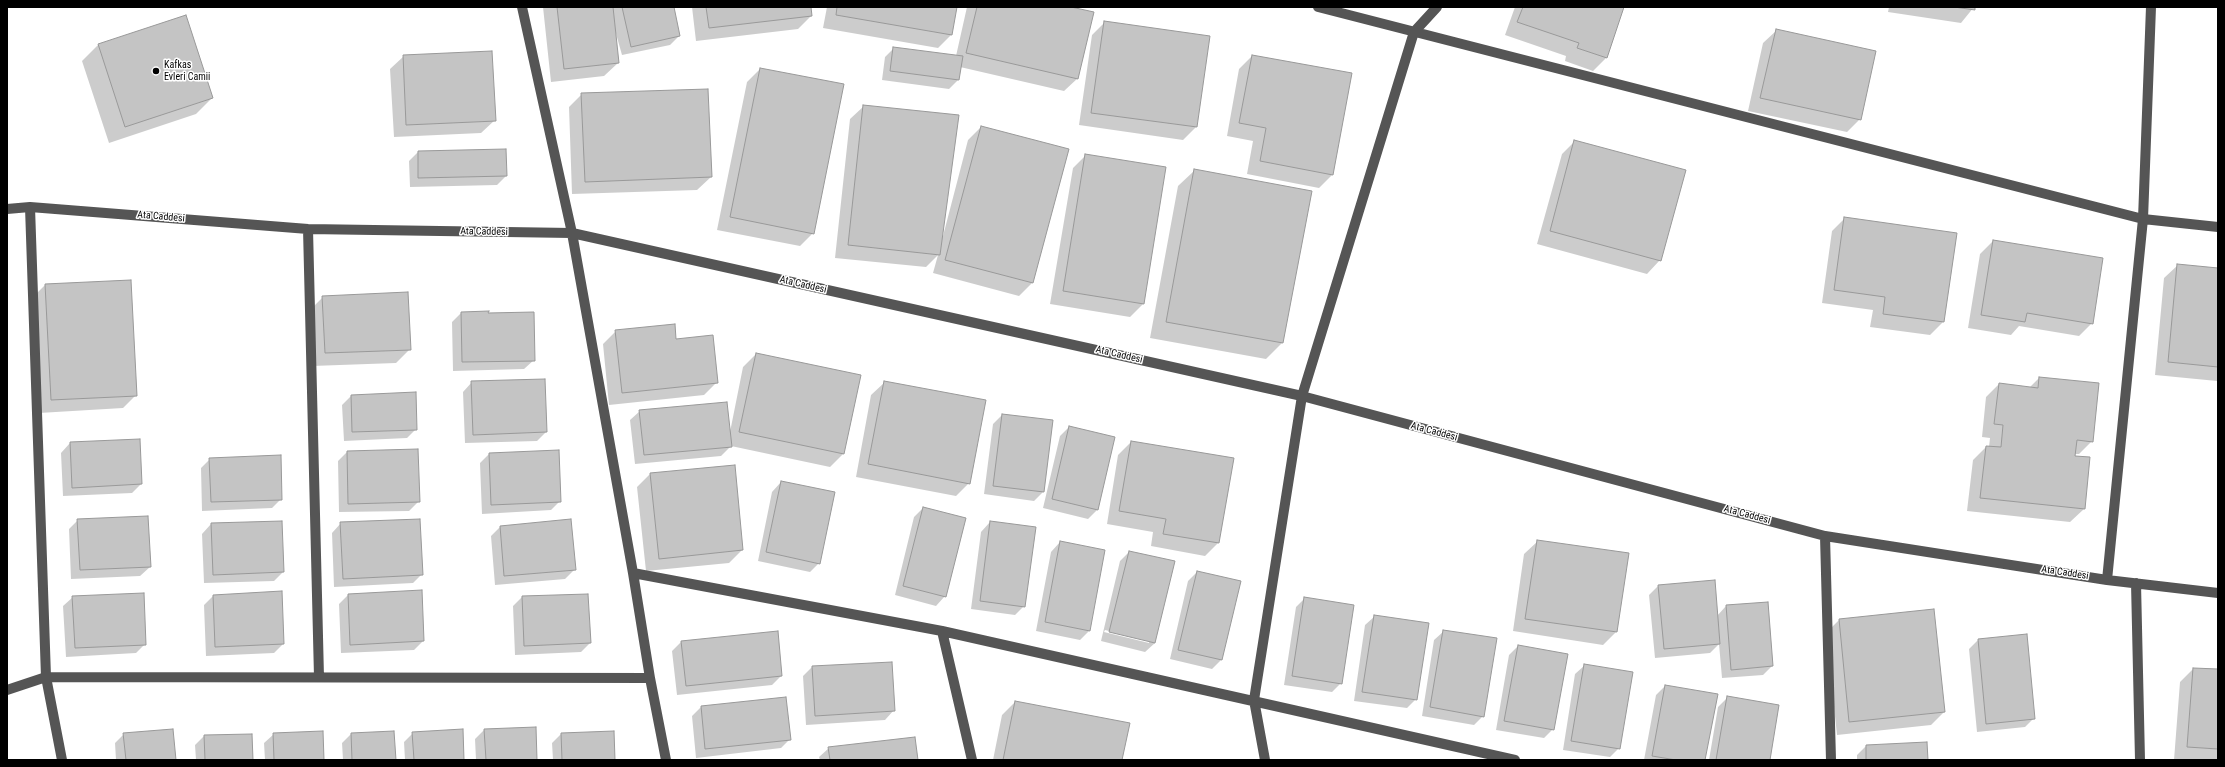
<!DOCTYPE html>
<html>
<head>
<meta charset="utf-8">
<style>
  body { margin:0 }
  #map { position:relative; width:2225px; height:767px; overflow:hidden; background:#fff; font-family:"Roboto Condensed",sans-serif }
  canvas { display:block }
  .frame { position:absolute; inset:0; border:8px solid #000; pointer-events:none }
</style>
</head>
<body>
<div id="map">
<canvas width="2225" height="767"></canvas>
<div class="frame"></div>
</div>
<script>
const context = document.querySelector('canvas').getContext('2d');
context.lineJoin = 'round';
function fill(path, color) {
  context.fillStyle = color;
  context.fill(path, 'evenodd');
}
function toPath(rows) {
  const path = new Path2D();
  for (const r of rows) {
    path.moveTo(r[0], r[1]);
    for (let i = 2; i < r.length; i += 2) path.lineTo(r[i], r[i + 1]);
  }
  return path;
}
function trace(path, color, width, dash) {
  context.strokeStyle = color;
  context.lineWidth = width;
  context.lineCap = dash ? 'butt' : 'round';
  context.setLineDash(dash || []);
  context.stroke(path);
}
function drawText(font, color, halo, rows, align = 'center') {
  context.font = font + ' "Roboto Condensed",sans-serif';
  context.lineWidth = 3;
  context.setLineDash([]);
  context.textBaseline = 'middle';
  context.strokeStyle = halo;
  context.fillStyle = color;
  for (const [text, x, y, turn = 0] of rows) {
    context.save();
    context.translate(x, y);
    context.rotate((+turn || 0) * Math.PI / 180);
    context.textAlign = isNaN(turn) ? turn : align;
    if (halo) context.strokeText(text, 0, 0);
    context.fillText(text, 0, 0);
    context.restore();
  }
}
fill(toPath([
  [543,7,673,7,679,36,670,45,622,55,613,23,618,63,604,76,551,82],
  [692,7,810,7,811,16,798,29,696,41],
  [827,7,956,7,951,35,938,48,823,28],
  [967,7,1067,7,1078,78,1064,91,960,67,958,80,949,89,882,80,885,57,894,48,956,56],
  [1515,7,1623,7,1606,58,1593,71,1565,61,1566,56,1505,35],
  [1889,7,1974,7,1961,23,1888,12],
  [1105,22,1196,127,1183,140,1079,125,1092,35],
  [1777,30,1860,119,1847,132,1748,111,1763,43],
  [98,45,212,98,196,114,109,143,82,61],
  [404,56,495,120,481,133,394,137,390,69],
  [1252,56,1332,175,1319,188,1247,174,1253,141,1227,136,1239,69],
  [760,69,813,233,800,246,717,230,747,82],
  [582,94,711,177,697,190,572,194,569,107],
  [864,106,943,236,968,140,981,127,1032,283,1019,296,933,273,938,255,926,267,835,258,850,119],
  [1575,141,1660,260,1647,274,1537,244,1562,154],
  [418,152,506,176,497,185,410,187,409,161],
  [1086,155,1143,304,1130,317,1050,304,1073,168],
  [1195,170,1282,343,1266,359,1150,338,1178,186],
  [1845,218,1943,322,1930,335,1870,327,1873,310,1822,303,1832,231],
  [1993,241,2092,323,2079,336,2019,326,2011,335,1968,328,1980,254],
  [2178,265,2218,269,2217,381,2155,375,2164,278],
  [130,281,136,395,123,408,39,413,32,298,45,285],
  [323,297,409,350,396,363,312,366,310,310],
  [461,313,487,314,534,360,524,369,453,371,452,322],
  [616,331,675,340,717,382,704,395,609,405,603,344],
  [756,354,859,376,843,454,830,467,731,446,721,456,635,464,630,420,640,411,730,432,743,367],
  [2039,378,2092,441,2079,454,2075,454,2084,509,2070,522,1967,511,1973,460,1986,447,1989,447,1990,438,1982,437,1986,397,1999,384,2029,388],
  [472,382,546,432,537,441,465,443,463,392],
  [885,382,969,483,956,496,856,477,871,395],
  [415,393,416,429,407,438,344,441,342,405,351,396],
  [1002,415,1043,492,1034,501,984,494,993,424],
  [1069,427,1097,510,1088,519,1043,508,1060,436],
  [139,440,141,484,132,493,63,496,61,453,70,443],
  [1131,442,1218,543,1205,556,1151,546,1153,532,1107,524,1118,455],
  [347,452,418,502,409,511,339,512,338,461],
  [489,454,560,501,551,510,482,514,480,463],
  [210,459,281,499,272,508,202,511,201,468],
  [650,474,742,550,729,563,646,571,637,487],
  [781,482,819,563,810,572,758,561,772,492],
  [923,508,945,596,936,606,895,595,914,517],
  [78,520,150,567,140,576,71,579,69,529],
  [570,520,575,569,565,579,495,585,491,536,500,527],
  [990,522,1024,606,1015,615,971,609,981,532],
  [341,523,422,574,413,583,334,587,332,533],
  [211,524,283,572,274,581,204,583,202,534],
  [1538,541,1616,632,1603,645,1513,631,1524,554],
  [1060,542,1089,631,1080,640,1036,631,1051,552],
  [1129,552,1155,643,1145,652,1101,641,1120,561],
  [1105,630,1149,641,1149,643,1104,632],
  [1197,572,1239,581,1221,660,1212,669,1170,659,1188,581],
  [1658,586,1717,616,1726,606,1772,666,1763,675,1722,678,1719,644,1710,653,1655,658,1649,595],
  [421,591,423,641,414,650,341,653,339,604,348,595],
  [213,596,283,644,274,653,206,656,204,605],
  [73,597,145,644,136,653,66,657,63,606],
  [522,597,590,643,581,652,515,655,513,606],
  [1305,598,1341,683,1332,692,1284,685,1296,607],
  [1933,611,1944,712,1931,725,1837,735,1826,633,1839,620],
  [1375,616,1416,699,1407,708,1354,701,1365,625],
  [1444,631,1483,716,1474,725,1422,716,1434,640],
  [1978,640,2034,718,2025,727,1977,732,1969,649],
  [681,642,781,676,772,685,677,695,672,651],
  [1518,646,1553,729,1544,738,1496,730,1509,655],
  [1585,665,1619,748,1610,757,1563,750,1575,674],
  [812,667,894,710,885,720,806,725,803,676],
  [2193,669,2218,670,2217,760,2174,760,2180,682],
  [1665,686,1704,760,1644,760,1656,695],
  [1727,698,1769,760,1709,760,1718,707],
  [1015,702,1121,760,993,760,1002,715],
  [701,707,790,739,781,748,696,758,692,716],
  [484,730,536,760,476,760,475,739],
  [413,733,463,760,405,760,404,742],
  [124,734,174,760,116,760,115,743],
  [274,734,323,760,265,760,264,743],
  [351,734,395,760,343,760,342,743],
  [561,734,614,760,553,760,552,743],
  [204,736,252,760,196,760,195,745],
  [1926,743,1927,760,1857,760,1857,755,1866,746],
  [829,748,917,760,820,760,819,757]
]), '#0003');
const building = toPath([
  [557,7,613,7,619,63,564,69,557,7],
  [622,7,674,7,680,36,631,47,622,7],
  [706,7,811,7,812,16,709,28,706,7],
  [837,7,957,7,952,35,836,15,837,7],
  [977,7,1071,7,1094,12,1078,79,966,53,977,7],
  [1523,7,1624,7,1607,58,1577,48,1579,43,1517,22,1523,7],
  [1954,7,1975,7,1975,10,1954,7],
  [186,15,213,98,125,127,98,44,186,15],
  [1104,21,1210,36,1197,127,1091,113,1104,21],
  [1776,29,1876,51,1861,120,1760,98,1776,29],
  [893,47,963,56,959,80,890,71,893,47],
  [492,51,496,121,406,125,403,55,492,51],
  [1252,55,1352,73,1333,175,1260,161,1266,128,1239,123,1252,55],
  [760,68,844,84,814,234,730,217,760,68],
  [708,89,712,177,585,182,581,93,708,89],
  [863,105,959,115,940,255,848,245,863,105],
  [981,126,1069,149,1033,283,945,260,981,126],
  [1574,140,1686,170,1661,261,1550,231,1574,140],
  [506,149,507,176,418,178,418,151,506,149],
  [1085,154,1166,167,1144,304,1063,291,1085,154],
  [1194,169,1312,191,1283,343,1166,322,1194,169],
  [1844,217,1957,233,1944,322,1883,314,1885,297,1834,290,1844,217],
  [1993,240,2103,258,2093,324,2027,313,2025,322,1981,315,1993,240],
  [2177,264,2218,268,2218,367,2168,362,2177,264],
  [131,280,137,396,51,400,45,284,131,280],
  [408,292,411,350,325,353,322,296,408,292],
  [489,311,488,313,534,312,535,361,462,362,461,312,489,311],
  [675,324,676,339,713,335,718,383,622,393,615,330,675,324],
  [756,353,861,375,844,454,739,432,756,353],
  [2039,377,2099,383,2093,442,2077,440,2075,456,2090,457,2085,509,1980,498,1986,446,2001,447,2003,425,1994,424,1999,383,2038,388,2039,377],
  [545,379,547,432,473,435,471,381,545,379],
  [884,381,986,400,970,484,868,464,884,381],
  [416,392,417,430,352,432,351,395,416,392],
  [727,402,732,447,644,455,639,410,727,402],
  [1002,414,1053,420,1044,492,993,486,1002,414],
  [1069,426,1115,437,1098,510,1052,499,1069,426],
  [140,439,142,484,72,488,70,442,140,439],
  [1131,441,1234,458,1219,543,1163,534,1166,519,1119,511,1131,441],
  [418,449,420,502,348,504,347,451,418,449],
  [559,450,561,502,491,505,489,453,559,450],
  [281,455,282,500,211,502,209,458,281,455],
  [735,465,743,550,659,559,650,473,735,465],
  [781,481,835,492,820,564,766,552,781,481],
  [923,507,966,518,946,597,903,586,923,507],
  [148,516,151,567,80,570,77,519,148,516],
  [420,519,423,575,343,579,340,522,420,519],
  [571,519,576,570,504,576,500,526,571,519],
  [282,521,284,572,213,575,211,523,282,521],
  [990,521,1036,527,1025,607,980,601,990,521],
  [1537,540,1629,553,1617,632,1525,619,1537,540],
  [1060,541,1105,550,1090,631,1045,622,1060,541],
  [1129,551,1175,561,1155,643,1109,632,1129,551],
  [1197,571,1241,581,1222,660,1178,650,1197,571],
  [1715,580,1720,644,1664,649,1658,585,1715,580],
  [422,590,424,641,350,645,348,594,422,590],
  [282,591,284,644,215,647,213,595,282,591],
  [144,593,146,645,75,648,72,596,144,593],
  [588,594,591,643,524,646,522,596,588,594],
  [1304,597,1354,605,1342,684,1292,676,1304,597],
  [1768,602,1773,666,1731,670,1726,605,1768,602],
  [1934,609,1945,712,1849,722,1839,619,1934,609],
  [1374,615,1429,623,1417,700,1362,692,1374,615],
  [1443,630,1497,638,1484,717,1430,707,1443,630],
  [778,631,782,676,686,686,681,641,778,631],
  [2027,634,2035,719,1986,724,1978,639,2027,634],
  [1518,645,1568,654,1554,730,1504,721,1518,645],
  [892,662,895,711,815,716,812,666,892,662],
  [1584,664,1633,672,1620,749,1571,741,1584,664],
  [2193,668,2218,669,2218,749,2187,747,2193,668],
  [1665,685,1718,694,1705,760,1676,760,1652,756,1665,685],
  [1727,696,1779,705,1770,760,1716,760,1727,696],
  [786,697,791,740,705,749,701,706,786,697],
  [1015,701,1130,723,1122,760,1003,760,1015,701],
  [536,727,537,760,486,760,484,729,536,727],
  [173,729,176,760,126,760,123,733,173,729],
  [463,729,464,760,414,760,412,732,463,729],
  [323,731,324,760,274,760,273,733,323,731],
  [394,731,396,760,352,760,351,733,394,731],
  [614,731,615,760,562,760,561,733,614,731],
  [252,734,253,760,205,760,204,735,252,734],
  [915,737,918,760,830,760,828,747,915,737],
  [1927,742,1928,760,1866,760,1866,745,1927,742]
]);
fill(building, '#c4c4c4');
trace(building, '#999', 1);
trace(toPath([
  [522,7,572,233,633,573,650,678,666,760],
  [1318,7,2143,219,2218,227],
  [30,207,46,677,62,760],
  [7,209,30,207,308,229,572,233,1302,396,1825,536,2107,580,2218,593],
  [308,229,319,677],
  [1825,536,1831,760],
  [633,573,942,631,1515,760],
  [2107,580,2143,219,2151,7],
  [2136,583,2140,760],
  [942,631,972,760],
  [7,690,46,677,650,678],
  [1265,760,1254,700,1302,396,1414,32,1437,7]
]), '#555', 10);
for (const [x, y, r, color] of [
  [156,71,4,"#000"]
]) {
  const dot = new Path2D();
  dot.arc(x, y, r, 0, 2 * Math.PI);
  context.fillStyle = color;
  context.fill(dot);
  trace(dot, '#fff', 1.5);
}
drawText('10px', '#000', '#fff', [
  ["Kafkas",164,65],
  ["Evleri Camii",164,77]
], 'left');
drawText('10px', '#000', '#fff', [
  ["Ata Caddesi",161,217,5],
  ["Ata Caddesi",484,232,1],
  ["Ata Caddesi",803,285,13],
  ["Ata Caddesi",1119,355,13],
  ["Ata Caddesi",1434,432,15],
  ["Ata Caddesi",1747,515,15],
  ["Ata Caddesi",2065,573,9]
]);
</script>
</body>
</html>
